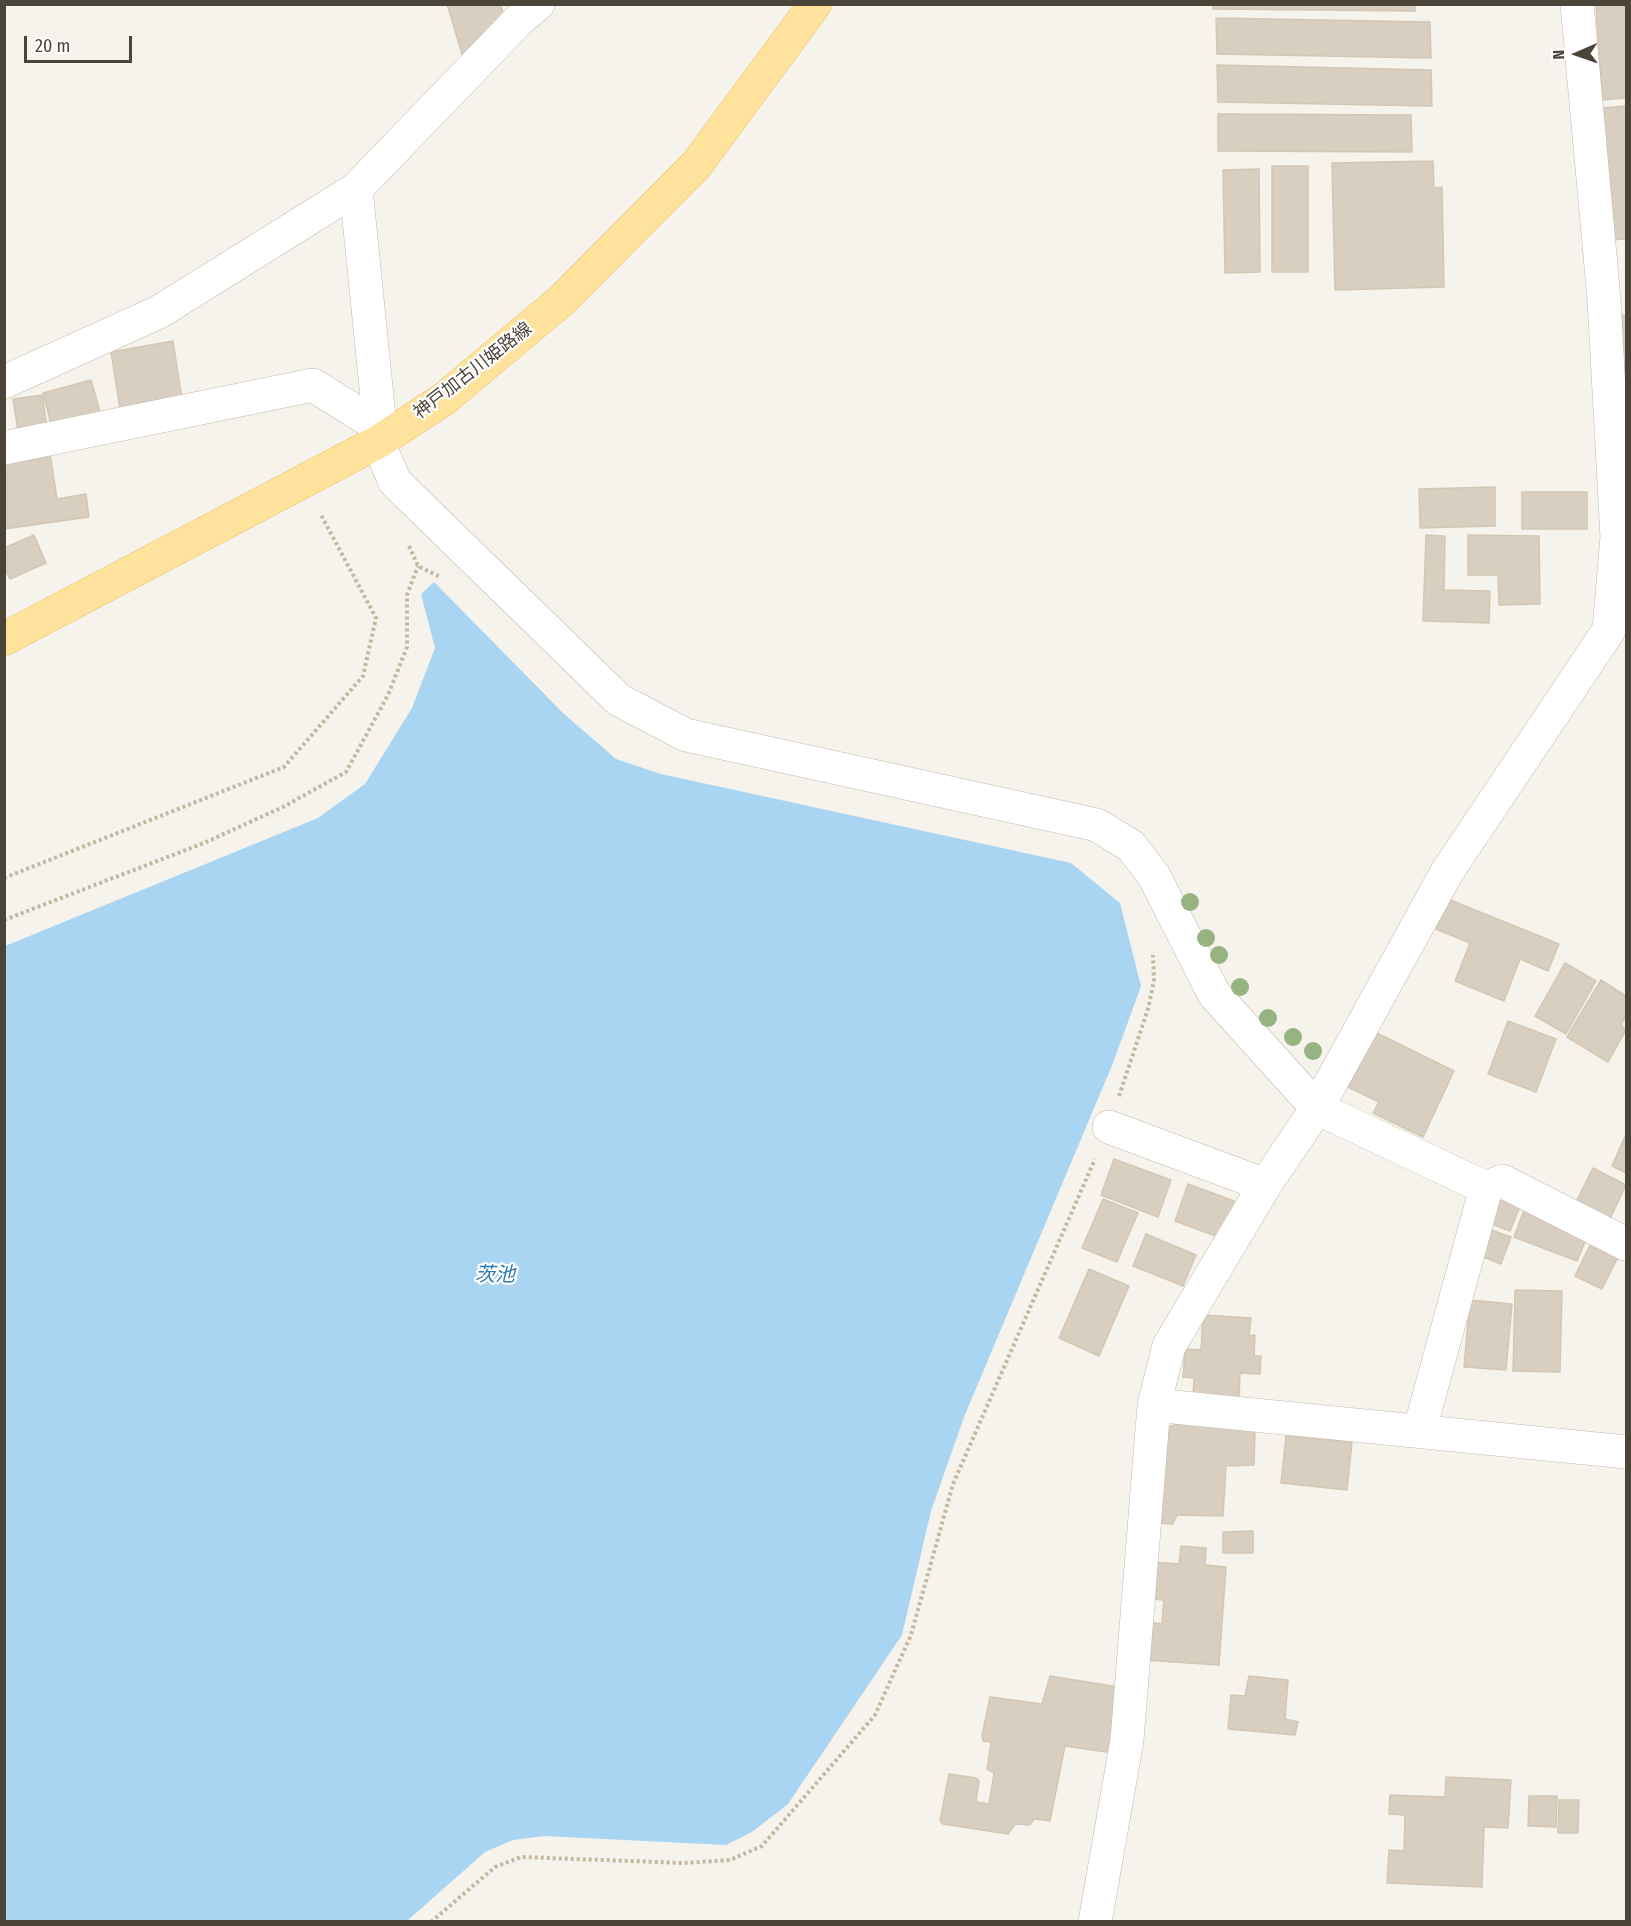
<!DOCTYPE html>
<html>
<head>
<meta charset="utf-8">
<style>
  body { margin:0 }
  #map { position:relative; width:1631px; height:1926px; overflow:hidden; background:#f6f3ec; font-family:"Fira Sans Condensed",sans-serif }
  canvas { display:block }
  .frame { position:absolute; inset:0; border:6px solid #4b4439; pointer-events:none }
  .north { position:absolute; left:1547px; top:24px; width:60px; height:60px; -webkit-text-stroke:4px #fff; paint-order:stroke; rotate:268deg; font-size:16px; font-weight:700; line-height:24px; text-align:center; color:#4b4439 }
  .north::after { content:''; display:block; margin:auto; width:21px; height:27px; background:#4b4439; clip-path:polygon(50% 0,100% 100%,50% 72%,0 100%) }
  .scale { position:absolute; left:24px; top:36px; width:108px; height:27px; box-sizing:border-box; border:3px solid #4b4439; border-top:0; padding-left:8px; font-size:18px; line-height:21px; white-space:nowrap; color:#4b4439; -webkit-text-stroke:4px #fff; paint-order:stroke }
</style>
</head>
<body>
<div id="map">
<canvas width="1631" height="1926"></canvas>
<div class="frame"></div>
<div class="north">N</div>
<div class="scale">20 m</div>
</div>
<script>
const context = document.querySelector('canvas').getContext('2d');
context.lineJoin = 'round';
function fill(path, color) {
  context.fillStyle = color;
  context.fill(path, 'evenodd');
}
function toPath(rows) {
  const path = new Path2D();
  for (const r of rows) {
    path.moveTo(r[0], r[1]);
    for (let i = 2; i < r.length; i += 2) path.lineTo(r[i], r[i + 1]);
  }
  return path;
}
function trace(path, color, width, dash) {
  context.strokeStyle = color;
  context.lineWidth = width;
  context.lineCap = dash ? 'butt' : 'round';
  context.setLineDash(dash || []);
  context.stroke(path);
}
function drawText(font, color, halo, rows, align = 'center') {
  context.font = font + ' "Fira Sans Condensed","Noto Sans JP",sans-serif';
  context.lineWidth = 4.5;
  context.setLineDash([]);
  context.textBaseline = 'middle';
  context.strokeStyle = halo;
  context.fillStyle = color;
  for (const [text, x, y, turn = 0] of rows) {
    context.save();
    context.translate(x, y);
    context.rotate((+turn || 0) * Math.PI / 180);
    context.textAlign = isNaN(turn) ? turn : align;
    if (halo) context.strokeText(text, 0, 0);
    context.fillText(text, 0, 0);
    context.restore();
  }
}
fill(toPath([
  [434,582,563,713,616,759,661,774,1071,863,1120,903,1141,986,1113,1063,964,1417,931,1511,902,1635,788,1804,752,1832,726,1845,544,1836,513,1840,485,1852,407,1921,5,1921,5,946,318,818,365,784,412,708,435,648,421,594]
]), '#a9d4f2');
const building = toPath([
  [447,4,500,4,505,18,463,57,447,4],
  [1213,4,1415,4,1415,11,1213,9,1213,4],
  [1596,4,1626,4,1626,98,1602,100,1596,4],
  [1216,18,1430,22,1431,58,1217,54,1216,18],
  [1217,65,1431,70,1432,106,1218,102,1217,65],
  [1626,106,1626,239,1607,240,1601,108,1626,106],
  [1218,114,1411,115,1412,152,1218,151,1218,114],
  [1433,161,1434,188,1442,187,1444,287,1335,290,1332,163,1433,161],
  [1272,166,1308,166,1308,272,1272,272,1272,166],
  [1259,169,1260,272,1225,273,1223,170,1259,169],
  [1626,315,1626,455,1616,316,1626,315],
  [173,341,182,399,120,409,111,352,173,341],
  [91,380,101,415,52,428,43,393,91,380],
  [42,395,47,427,18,431,13,399,42,395],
  [50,453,57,499,86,494,89,517,4,529,4,460,50,453],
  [1495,487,1495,526,1420,528,1419,489,1495,487],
  [1522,492,1587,492,1587,529,1522,529,1522,492],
  [34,535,46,563,10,579,4,568,4,548,34,535],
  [1426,535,1445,536,1444,590,1490,591,1489,623,1423,621,1426,535],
  [1468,535,1539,536,1540,604,1499,605,1498,575,1468,575,1468,535],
  [1448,899,1559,944,1548,971,1520,959,1504,1001,1455,981,1470,943,1436,929,1448,899],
  [1565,963,1596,981,1566,1034,1535,1016,1565,963],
  [1601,980,1626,996,1626,1016,1621,1025,1626,1030,1608,1062,1567,1037,1601,980],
  [1508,1021,1556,1039,1536,1092,1488,1074,1508,1021],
  [1375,1032,1454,1071,1423,1137,1373,1113,1379,1102,1348,1087,1375,1032],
  [1626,1134,1626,1173,1612,1166,1626,1134],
  [1114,1159,1171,1180,1158,1217,1101,1195,1114,1159],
  [1593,1168,1626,1185,1607,1225,1573,1208,1593,1168],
  [1188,1184,1234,1201,1221,1238,1175,1221,1188,1184],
  [1502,1189,1524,1197,1510,1231,1490,1223,1502,1189],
  [1103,1199,1138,1213,1117,1262,1082,1248,1103,1199],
  [1526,1205,1590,1230,1577,1261,1514,1237,1526,1205],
  [1491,1230,1511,1237,1501,1264,1481,1256,1491,1230],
  [1146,1234,1196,1255,1183,1286,1133,1266,1146,1234],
  [1593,1239,1620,1253,1602,1289,1575,1276,1593,1239],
  [1089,1269,1129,1286,1099,1356,1059,1338,1089,1269],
  [1515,1290,1562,1291,1560,1372,1513,1371,1515,1290],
  [1470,1300,1512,1304,1506,1370,1464,1367,1470,1300],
  [1203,1315,1251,1318,1249,1336,1255,1335,1254,1356,1261,1356,1260,1374,1240,1373,1239,1400,1193,1397,1194,1378,1183,1377,1185,1349,1201,1350,1203,1315],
  [1186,1421,1255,1428,1254,1465,1226,1466,1223,1516,1177,1515,1173,1524,1152,1523,1160,1430,1186,1421],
  [1286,1436,1352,1442,1347,1490,1281,1483,1286,1436],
  [1253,1531,1253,1553,1223,1553,1223,1532,1253,1531],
  [1181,1546,1206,1548,1205,1565,1226,1567,1219,1665,1143,1660,1146,1622,1162,1624,1164,1600,1150,1599,1152,1562,1179,1564,1181,1546],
  [1050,1676,1118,1687,1110,1749,1106,1752,1065,1746,1050,1821,1034,1819,1030,1825,1015,1824,1008,1834,943,1824,940,1821,949,1774,976,1778,979,1781,976,1802,989,1804,994,1773,987,1769,991,1742,983,1741,982,1736,990,1697,1042,1704,1050,1676],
  [1249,1676,1288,1680,1285,1719,1298,1722,1295,1735,1228,1729,1231,1695,1245,1696,1249,1676],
  [1446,1777,1511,1780,1508,1828,1484,1827,1482,1887,1387,1883,1389,1850,1404,1851,1405,1815,1389,1814,1390,1795,1445,1797,1446,1777],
  [1529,1796,1557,1796,1556,1827,1528,1826,1529,1796],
  [1559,1800,1579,1800,1578,1833,1558,1833,1559,1800]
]);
fill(building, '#d8cfc1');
trace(building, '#d3c7b4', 1.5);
const minor = toPath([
  [356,189,380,427,378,442,395,482,619,700,686,735,1097,825,1131,846,1154,876,1214,994,1317,1108,1486,1188,1420,1429],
  [4,382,159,312,356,189,519,20,538,4],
  [4,448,313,385,380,427],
  [1109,1127,1265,1185],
  [1486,1188,1502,1181,1626,1244],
  [1154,1405,1626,1452],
  [1095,1922,1127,1740,1154,1405,1169,1346,1265,1185,1317,1108,1447,872,1609,630,1617,537,1604,299,1577,4]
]);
const primary = toPath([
  [4,639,378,442,444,399,562,300,697,164,815,4]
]);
trace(minor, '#c2bbae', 34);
trace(primary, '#e6c16a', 34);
trace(toPath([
  [409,546,418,566,440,577],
  [4,878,284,767,363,676,376,618,320,513],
  [4,920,204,843,283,807,346,772,388,695,407,647,407,595,418,566],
  [1119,1096,1148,1009,1154,981,1153,955],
  [431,1922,495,1867,521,1857,684,1863,730,1860,762,1846,826,1772,875,1715,911,1635,953,1484,1095,1159]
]), '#c4b79f', 4, [3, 3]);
trace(minor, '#fff', 33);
trace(primary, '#ffe39c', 33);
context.fillStyle = '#97b381';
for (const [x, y] of [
  [1190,902],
  [1206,938],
  [1219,955],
  [1240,987],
  [1268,1018],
  [1293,1037],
  [1313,1051]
]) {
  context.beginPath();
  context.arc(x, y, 9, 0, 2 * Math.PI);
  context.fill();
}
drawText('18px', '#4b4439', '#fff', [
  ["神戸加古川姫路線",473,371,-38]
]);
drawText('italic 20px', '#2e7ab2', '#fff', [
  ["茨池",495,1275]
]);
</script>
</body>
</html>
